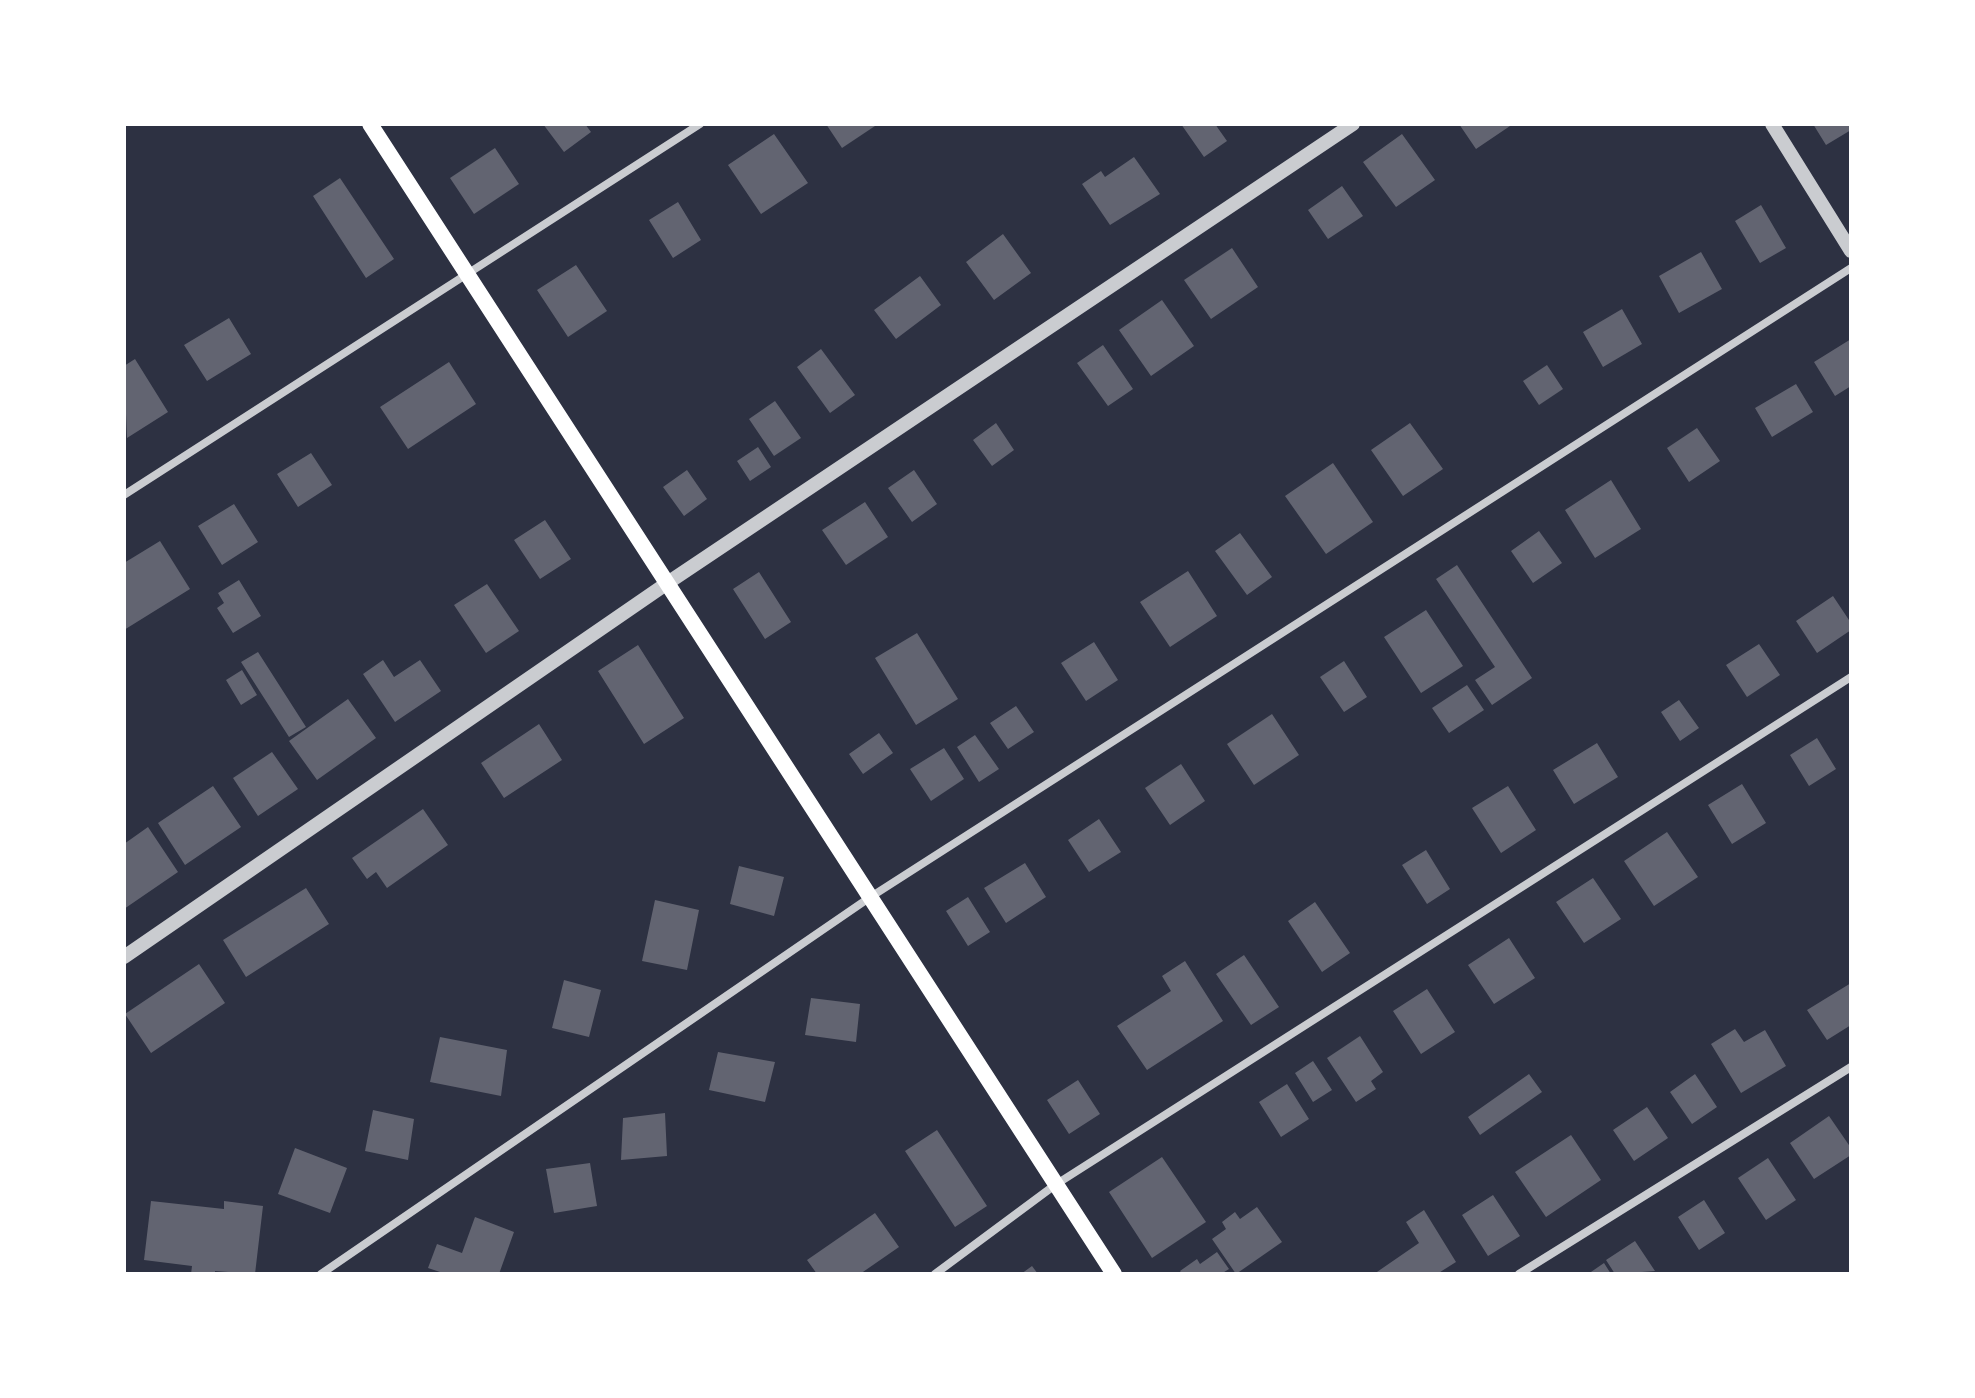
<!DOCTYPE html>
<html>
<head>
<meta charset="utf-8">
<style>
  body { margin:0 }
  #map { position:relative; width:1975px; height:1398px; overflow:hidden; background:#2d3142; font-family:"IBM Plex Sans",sans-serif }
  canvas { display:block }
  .frame { position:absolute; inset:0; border:126px solid #fff; pointer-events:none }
</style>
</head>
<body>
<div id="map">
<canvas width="1975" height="1398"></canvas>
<div class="frame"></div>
</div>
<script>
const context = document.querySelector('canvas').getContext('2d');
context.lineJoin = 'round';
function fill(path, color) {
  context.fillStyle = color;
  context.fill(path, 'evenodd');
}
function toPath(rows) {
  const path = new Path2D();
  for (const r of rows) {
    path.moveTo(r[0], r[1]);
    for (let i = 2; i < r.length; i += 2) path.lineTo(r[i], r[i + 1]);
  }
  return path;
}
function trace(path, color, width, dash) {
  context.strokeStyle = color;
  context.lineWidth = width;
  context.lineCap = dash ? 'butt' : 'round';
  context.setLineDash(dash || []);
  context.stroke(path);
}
fill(toPath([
  [543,124,585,124,591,132,564,152],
  [826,124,878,124,842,148],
  [1181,124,1215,124,1227,141,1204,157],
  [1459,124,1513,124,1476,149],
  [1813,124,1851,124,1851,130,1826,145],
  [774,134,808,183,761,214,728,165],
  [1402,134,1435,180,1396,207,1363,162],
  [495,148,519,184,474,214,450,178],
  [1134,157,1160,194,1110,225,1082,184,1101,171,1105,177],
  [340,178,394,259,366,278,313,196],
  [1342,186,1363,216,1328,239,1308,210],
  [678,202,701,240,673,258,649,220],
  [1761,205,1786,248,1760,263,1735,221],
  [1003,234,1031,273,994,300,966,262],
  [1232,248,1258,287,1211,319,1184,280],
  [1701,252,1722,289,1679,313,1659,276],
  [576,265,607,311,568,337,537,290],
  [920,276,941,305,896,339,874,310],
  [1162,300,1194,346,1151,376,1119,330],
  [1622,309,1642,344,1603,367,1583,332],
  [229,318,251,354,207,381,184,345],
  [1851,339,1851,386,1835,396,1814,362],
  [1103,345,1133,389,1108,406,1077,363],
  [821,349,855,395,830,413,797,367],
  [135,359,168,412,127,438,124,366],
  [449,362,476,404,408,449,380,407],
  [1547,365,1563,389,1539,405,1523,381],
  [1796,384,1813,412,1772,437,1755,408],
  [775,401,801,438,774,456,749,419],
  [996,423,1014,450,992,466,973,440],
  [1410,423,1443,469,1403,496,1371,450],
  [1697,428,1720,461,1689,482,1667,448],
  [758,447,771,467,750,481,737,461],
  [311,453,332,485,298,507,277,474],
  [1333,463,1373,522,1326,554,1285,496],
  [687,470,707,499,684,516,663,487],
  [914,470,937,504,912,522,888,488],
  [1611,480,1641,529,1595,558,1565,510],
  [865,502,888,537,846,565,822,530],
  [234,504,258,542,222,565,198,526],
  [545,520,571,559,540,579,514,540],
  [1539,531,1562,563,1533,583,1511,551],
  [1240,533,1272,577,1247,595,1215,551],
  [160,541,190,589,124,630,124,563],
  [1457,565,1532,678,1492,705,1475,680,1495,667,1436,579],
  [1188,571,1217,616,1170,647,1140,602],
  [759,572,791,622,765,639,733,589],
  [239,580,261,616,233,633,217,608,224,603,218,593],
  [487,584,519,631,486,653,454,605],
  [1833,596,1851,623,1851,630,1817,653,1796,621],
  [1426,610,1463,666,1421,693,1384,637],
  [917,633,958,699,916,725,875,658],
  [1094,642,1118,680,1086,701,1061,663],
  [1759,644,1780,675,1747,697,1726,665],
  [638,645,684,718,644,744,598,671],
  [258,652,306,727,289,737,241,662],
  [383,660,394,677,420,660,441,691,395,722,363,674],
  [1344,661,1367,697,1344,712,1320,677],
  [242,670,257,695,241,705,226,680],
  [1467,685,1484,710,1449,733,1432,708],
  [348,699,376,738,317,780,289,741],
  [1679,700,1699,728,1680,741,1661,712],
  [1016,706,1034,732,1008,749,990,723],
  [1272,714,1299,755,1254,785,1227,744],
  [539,724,562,760,504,798,481,763],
  [879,733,893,753,863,774,849,754],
  [975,735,999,769,979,782,957,747],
  [1817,738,1836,769,1809,786,1790,755],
  [1597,743,1618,777,1574,804,1553,770],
  [944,748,964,779,931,801,910,769],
  [272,752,298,789,258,816,233,778],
  [1181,764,1205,801,1170,825,1145,788],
  [1742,784,1766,823,1732,844,1708,805],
  [213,786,241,827,185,865,158,823],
  [1508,786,1536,830,1501,853,1472,808],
  [423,809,448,845,387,888,376,872,367,879,352,858],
  [1099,819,1121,852,1089,872,1068,840],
  [148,827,178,872,124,909,124,844],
  [1667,832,1698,877,1654,906,1624,861],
  [1426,850,1450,889,1427,904,1402,865],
  [1025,863,1046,897,1006,923,984,888],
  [739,866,784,877,774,916,730,904],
  [1593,878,1621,919,1584,943,1556,902],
  [306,888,329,924,246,977,223,940],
  [968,897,990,932,968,946,946,911],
  [655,900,699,910,687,970,642,961],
  [1315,902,1350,953,1322,972,1288,921],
  [1509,938,1535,978,1494,1004,1468,965],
  [1244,955,1279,1007,1251,1025,1216,974],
  [1185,961,1223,1021,1147,1070,1117,1026,1171,991,1162,976],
  [199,964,225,1003,151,1053,125,1014],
  [564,980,601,990,589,1037,552,1028],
  [1851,983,1851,1025,1827,1040,1807,1010],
  [1427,989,1455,1032,1421,1054,1393,1011],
  [811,998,860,1004,856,1042,805,1035],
  [1735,1029,1744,1042,1765,1030,1786,1066,1741,1093,1711,1044],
  [1360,1036,1383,1072,1371,1081,1376,1089,1356,1102,1327,1058],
  [440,1037,507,1050,501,1096,430,1082],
  [718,1052,775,1062,765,1102,709,1090],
  [1313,1061,1332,1090,1313,1102,1295,1073],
  [1529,1074,1542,1092,1480,1135,1468,1117],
  [1695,1074,1717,1107,1692,1124,1670,1092],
  [1078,1080,1100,1114,1069,1134,1047,1100],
  [1287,1084,1309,1119,1281,1137,1259,1102],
  [1647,1107,1668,1138,1634,1161,1613,1130],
  [373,1110,414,1119,408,1160,365,1151],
  [665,1113,667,1156,621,1160,623,1118],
  [1829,1116,1851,1148,1851,1155,1814,1179,1790,1143],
  [937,1130,987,1206,955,1227,905,1151],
  [1571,1135,1601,1180,1546,1217,1515,1172],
  [295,1148,347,1168,330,1213,278,1194],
  [1162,1157,1206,1222,1152,1258,1109,1192],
  [1768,1158,1796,1200,1766,1220,1738,1178],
  [590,1163,597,1206,554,1213,546,1169],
  [1493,1195,1520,1236,1488,1256,1462,1215],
  [1704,1200,1725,1233,1699,1250,1678,1217],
  [151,1201,224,1209,224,1201,263,1206,255,1274,215,1271,215,1274,191,1274,192,1266,144,1260],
  [1257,1207,1282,1242,1236,1274,1212,1239,1226,1229,1222,1222,1235,1212,1240,1219],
  [1424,1210,1456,1262,1437,1274,1374,1274,1419,1243,1406,1222],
  [875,1213,899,1247,860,1274,817,1274,807,1260],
  [475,1217,514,1232,499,1274,446,1274,428,1268,437,1244,462,1253],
  [1635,1241,1655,1271,1615,1274,1606,1260],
  [1217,1252,1229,1269,1221,1274,1182,1274,1180,1271,1197,1259,1200,1264],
  [1604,1263,1611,1274,1588,1274],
  [1032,1266,1038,1274,1021,1274]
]), '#626471');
trace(toPath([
  [124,495,700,124],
  [321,1274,869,898,1851,268],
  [935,1274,1055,1185,1851,677],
  [1519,1274,1851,1067]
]), '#caccd0', 8);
trace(toPath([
  [1772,124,1851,251],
  [124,957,666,584,1353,124]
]), '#caccd0', 14);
trace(toPath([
  [370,124,1114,1274]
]), '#fff', 16);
</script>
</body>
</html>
